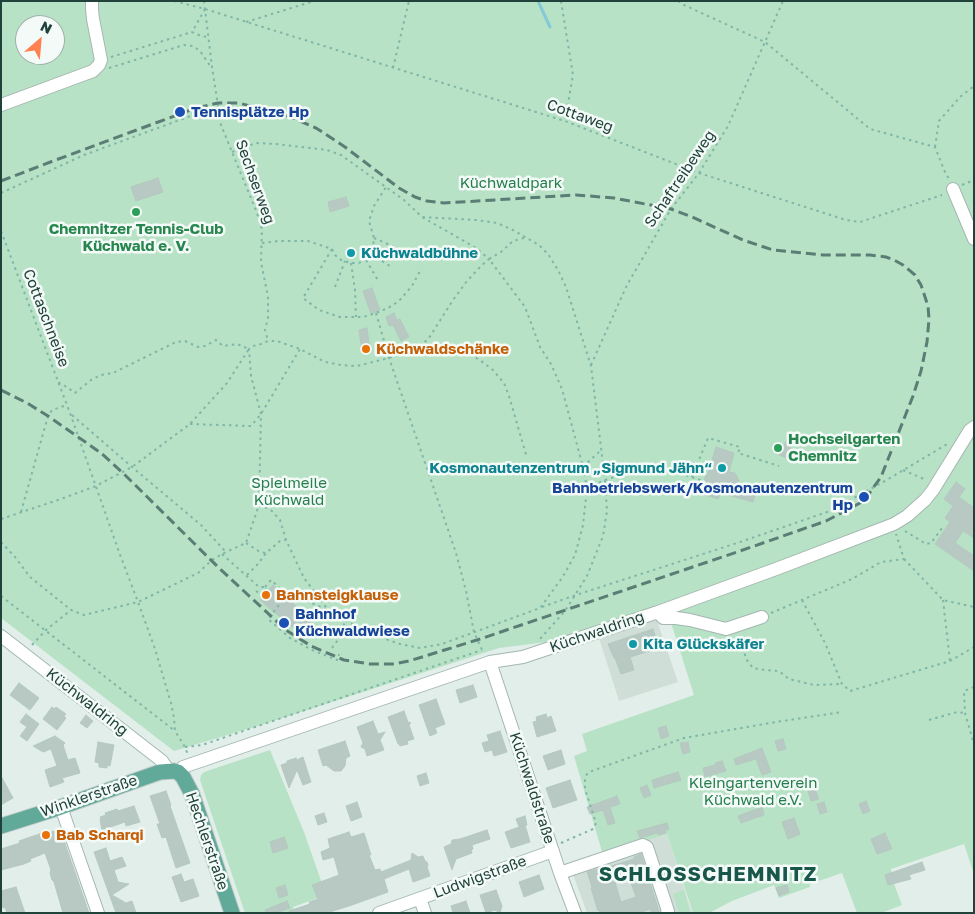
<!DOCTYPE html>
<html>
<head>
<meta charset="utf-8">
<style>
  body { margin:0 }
  #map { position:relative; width:975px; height:914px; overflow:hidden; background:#e2eee9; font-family:"Golos Text",sans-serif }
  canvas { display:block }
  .frame { position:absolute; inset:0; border:2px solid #20423a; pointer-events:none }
  .north { position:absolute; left:15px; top:15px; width:50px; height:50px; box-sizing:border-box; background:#f3faf7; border:1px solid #9fb0ab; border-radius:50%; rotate:27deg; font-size:14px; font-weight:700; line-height:20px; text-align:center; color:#20423a }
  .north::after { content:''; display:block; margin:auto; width:18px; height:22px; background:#ff814f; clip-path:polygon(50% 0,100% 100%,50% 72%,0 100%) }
</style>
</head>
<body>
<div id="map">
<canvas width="975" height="914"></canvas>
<div class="frame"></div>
<div class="north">N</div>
</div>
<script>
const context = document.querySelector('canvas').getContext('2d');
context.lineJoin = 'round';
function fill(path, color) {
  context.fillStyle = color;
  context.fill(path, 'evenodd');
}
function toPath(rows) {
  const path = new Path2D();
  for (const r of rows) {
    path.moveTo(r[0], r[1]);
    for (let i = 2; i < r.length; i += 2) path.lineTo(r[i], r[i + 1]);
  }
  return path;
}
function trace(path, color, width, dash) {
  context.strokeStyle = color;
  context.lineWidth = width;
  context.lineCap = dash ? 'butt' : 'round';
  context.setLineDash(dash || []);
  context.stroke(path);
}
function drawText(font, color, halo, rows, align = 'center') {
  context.font = font + ' "Golos Text",sans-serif';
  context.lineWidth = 5;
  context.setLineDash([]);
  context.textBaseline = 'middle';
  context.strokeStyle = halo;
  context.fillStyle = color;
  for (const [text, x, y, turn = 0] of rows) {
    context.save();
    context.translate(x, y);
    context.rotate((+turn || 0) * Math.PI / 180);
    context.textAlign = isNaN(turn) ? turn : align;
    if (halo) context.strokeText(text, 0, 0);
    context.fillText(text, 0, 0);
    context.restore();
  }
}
fill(toPath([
  [656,618,678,682,619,701,599,638],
  [667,834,692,913,587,913,570,866]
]), '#d0ded8');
fill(toPath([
  [1,1,974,1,974,874,964,844,891,869,895,883,894,884,902,905,881,913,857,913,842,873,810,884,810,887,779,898,774,885,732,901,709,913,693,913,667,834,603,855,574,756,587,751,582,734,694,695,667,610,563,640,499,648,261,725,174,751,1,618],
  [25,25,55,25,55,55,25,55],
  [270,750,304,832,326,895,293,907,295,913,245,913,200,780,201,775,204,772],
  [684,890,690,912,679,913,673,894]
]), '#b8e2c5');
trace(toPath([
  [538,1,550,27]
]), '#83c9da', 3);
const building = toPath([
  [158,178,163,192,136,201,131,187,158,178],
  [346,197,349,206,330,212,328,202,346,197],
  [372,288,380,310,371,314,363,291,372,288],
  [394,313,397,320,400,319,409,337,401,341,393,325,389,326,386,317,394,313],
  [367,328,370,350,362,351,359,330,367,328],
  [790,434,794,436,787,458,779,455,790,434],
  [716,447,734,453,729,472,735,473,739,481,737,486,756,492,753,502,721,493,718,499,702,494,704,488,702,487,706,475,707,476,716,447],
  [956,482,965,489,959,497,974,508,974,538,963,531,955,543,974,556,974,571,935,544,950,522,945,518,953,506,944,499,956,482],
  [273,585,282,593,281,594,296,606,294,609,322,632,321,633,301,626,297,631,260,600,273,585],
  [653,629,659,648,630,657,634,670,621,674,615,658,614,658,608,644,653,629],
  [19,683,39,698,30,710,10,695,19,683],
  [473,685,477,697,460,703,456,690,473,685],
  [436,699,445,724,435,728,437,733,430,736,419,705,436,699],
  [52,707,54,709,56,707,66,714,64,716,66,718,57,730,43,719,52,707],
  [404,711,408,722,411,723,409,725,414,739,407,741,408,744,400,746,399,744,398,744,388,717,404,711],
  [26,714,39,724,27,741,20,736,27,727,20,722,26,714],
  [546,714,547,718,551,716,556,731,537,737,533,722,537,721,536,717,546,714],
  [86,715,93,721,87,728,80,723,86,715],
  [373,721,378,734,385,732,380,740,384,750,367,756,365,749,361,747,363,743,357,727,373,721],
  [666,726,669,736,661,739,658,728,666,726],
  [500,731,507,752,494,756,492,750,485,752,482,743,489,741,487,735,500,731],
  [55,736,65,743,63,745,68,760,75,758,80,773,62,778,64,782,50,787,45,770,57,766,51,749,43,752,33,746,55,736],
  [783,739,786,749,778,751,775,741,783,739],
  [345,741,350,756,346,758,345,766,341,771,334,771,326,765,323,766,318,750,345,741],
  [98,742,114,745,110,766,107,765,107,768,99,767,99,763,95,762,98,742],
  [688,742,690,752,683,754,680,743,688,742],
  [762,748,771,772,762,775,756,759,736,765,734,759,762,748],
  [561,750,565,764,548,770,543,756,561,750],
  [296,758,297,760,303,757,311,782,303,785,297,770,289,788,281,765,287,763,287,761,296,758],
  [722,761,726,771,705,777,703,768,716,765,715,763,722,761],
  [678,772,681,780,654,788,652,780,678,772],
  [426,773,429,783,420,786,417,776,426,773],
  [1,776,13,798,1,805,1,776],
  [570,780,577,800,553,808,546,788,570,780],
  [647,785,651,795,644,798,640,788,647,785],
  [815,789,819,799,811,801,808,791,815,789],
  [166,791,171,805,170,806,190,863,176,868,166,837,162,838,157,824,160,824,150,796,166,791],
  [617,796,620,804,610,807,615,823,608,825,603,810,590,814,587,807,617,796],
  [866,801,870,811,863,814,859,804,866,801],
  [357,802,362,817,351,821,346,806,357,802],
  [824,802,827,812,820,814,817,804,824,802],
  [134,806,140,822,126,826,125,822,102,830,100,820,101,819,100,817,106,815,105,813,117,809,118,811,134,806],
  [762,807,764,815,741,823,738,816,762,807],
  [324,813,327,822,318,825,315,816,324,813],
  [525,816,527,825,519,827,516,819,525,816],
  [794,818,800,834,788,839,782,822,794,818],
  [667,823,669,829,666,830,666,833,658,835,657,833,640,838,637,831,667,823],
  [525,825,530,842,511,848,505,832,525,825],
  [57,830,61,832,89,913,63,913,54,882,52,880,50,873,51,870,45,853,30,859,31,861,24,864,1,870,1,849,20,843,19,841,45,832,46,834,57,830],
  [487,830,490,839,472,845,473,849,471,850,472,853,456,859,452,870,444,847,451,844,452,840,460,839,487,830],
  [349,832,351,837,364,833,371,855,369,855,375,870,380,869,381,872,411,860,412,853,418,857,423,856,425,861,427,862,428,865,427,867,430,876,413,882,409,869,384,879,388,892,352,905,327,913,290,913,289,911,310,904,309,902,318,899,312,885,339,875,334,857,323,860,321,852,330,848,328,839,349,832],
  [885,833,892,849,877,854,871,839,885,833],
  [284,837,288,848,273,853,270,842,284,837],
  [106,848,110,861,122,857,126,866,114,870,118,882,129,884,112,895,126,903,132,901,136,913,116,913,94,852,106,848],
  [641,854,659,911,659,913,652,913,650,909,639,913,600,913,599,910,598,911,591,888,592,887,587,872,598,869,598,870,634,859,634,857,641,854],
  [629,877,636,897,621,902,615,882,629,877],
  [922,862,925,870,909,875,911,879,888,885,885,875,922,862],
  [181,874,184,882,193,879,199,896,181,902,172,877,181,874],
  [539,875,544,889,524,897,519,882,539,875],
  [285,885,288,895,279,898,276,888,285,885],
  [787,885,789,892,779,896,776,888,787,885],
  [16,887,25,913,7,913,5,907,3,908,1,902,1,891,16,887],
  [496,890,502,906,500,913,495,910,486,913,480,895,496,890],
  [287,901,290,908,276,913,266,913,265,910,287,901],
  [466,901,470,913,453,913,451,906,466,901]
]);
fill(building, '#b7c9c2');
trace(building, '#b4c9c1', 1);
const minor = toPath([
  [1,105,93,71,99,65,101,60,93,19,92,9,92,1],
  [953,189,974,239],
  [658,612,663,618,676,618,690,620,726,629,762,617],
  [1,636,162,761,169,771],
  [490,662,560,873,575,913],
  [178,772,183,767,490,662,523,657,658,612,776,569,894,524,907,516,925,500,933,490,970,430,974,427],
  [61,807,98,913],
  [560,873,643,845,647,847,668,911,667,913],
  [420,899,425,913],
  [379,913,553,851]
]);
const major = toPath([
  [1,826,61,807,160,772,174,771,178,772,183,777,192,794,232,913]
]);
trace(minor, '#a4b7b1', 14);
trace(major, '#c1cac8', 17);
trace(toPath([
  [174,1,205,9,565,121,699,173,846,220,860,222,942,195],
  [204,1,212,67,221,125,257,213,262,229,261,262,268,297,268,318,265,330,268,341],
  [561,1,573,75,565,121],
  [678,1,684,5,765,42,870,129,935,147,944,170,949,179],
  [205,9,192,32,201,36,208,37],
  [246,22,314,1],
  [111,57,192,32],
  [109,68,184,45,193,46,200,51,211,67],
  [393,68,409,1],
  [935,147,939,121,960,97,974,86],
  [232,152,256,143,276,144,327,150,341,155,404,200,422,217,476,220,497,223,513,230,539,245,548,254,558,270,566,287,591,366,605,480,607,511,603,536,587,576,565,611,539,640],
  [962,185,974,180],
  [1,193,84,155,207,110,217,108],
  [1,231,70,413,119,552,138,602,155,649,171,703,174,718,175,731,185,747,188,755],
  [374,238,399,249],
  [262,243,278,241,308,241,332,249,335,255,341,260,351,263,359,263,366,259,371,254,373,248,374,238,369,221,374,206,386,187],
  [332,249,303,298,319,310,340,317,363,317,376,313,388,308,399,301,412,286,421,269],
  [371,254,393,268],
  [366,260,379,282],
  [351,263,355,290,356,317],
  [335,287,345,261],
  [376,313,389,358,456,553,466,591,474,632,483,652],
  [419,347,451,349,470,354,481,361,493,370,504,383,509,396,527,458],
  [591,365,627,285,671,209,699,173,728,126,783,1],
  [72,415,132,467,201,525,225,551],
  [190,424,251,426,261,414,300,349],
  [583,467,601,450],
  [903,470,926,480],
  [692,477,708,438,740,447,738,453,779,466],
  [587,488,605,480,641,468,657,466,704,481],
  [259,505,270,509,280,520,286,540,304,578,329,611,346,621,380,637,400,644,420,648,442,644,540,608,562,578,575,555,583,525,587,488,583,467,562,389,551,364,540,347,525,307,489,259,501,252,513,241,524,238],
  [21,512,48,416,52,410,67,405],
  [1,519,61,499,96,486,132,467,190,424,227,383,249,349,237,344,223,346,216,340,205,346,198,347,185,341,176,342,113,373,101,375,91,380,75,393,65,386,58,382],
  [905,531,926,544,931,543,942,528],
  [1,542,15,557,30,577,71,610,84,615,138,602,198,573,212,560,226,552,246,543,259,505,261,414,251,376,249,349,253,346,261,344,268,341,277,341,300,349,325,362,341,365,357,366,389,358,419,347,429,338,453,300,467,281,481,266,489,259,476,248,422,217],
  [246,543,260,552,266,553,280,541,286,540],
  [222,554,259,587,265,587],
  [904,559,943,600,974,607],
  [247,575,258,564,266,553],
  [265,587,271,580,287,595,290,594,328,610],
  [256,591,262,595,266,591,265,587],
  [287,595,268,619,290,638,312,650,337,660,339,655,338,655],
  [1,596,175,731],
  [802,600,825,643,842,684,850,691,950,661,974,647],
  [943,600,950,661],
  [542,607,576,595,743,541,830,511,885,481,949,443],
  [771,613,852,579,881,562,904,559,896,534],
  [717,639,726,645,738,648,744,651,746,659,753,668,765,670,779,671,789,679,814,685,842,684],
  [32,645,46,630,71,610],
  [332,648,343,633,343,626,346,621],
  [974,687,964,691,965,713,974,744],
  [929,720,957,712,965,713],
  [185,747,202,745,482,650],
  [561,843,593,829,596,823,585,789,585,780,587,774,589,772,684,738,776,722,842,712]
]), '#7fb6a7', 2, [2.5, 4]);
trace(minor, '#fff', 12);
trace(major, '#61a999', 15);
trace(toPath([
  [1,181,53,161,196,108,218,103,239,103,288,116,316,128,345,147,399,188,415,197,427,201,444,203,576,195,614,198,671,209,692,217,743,240,773,250,823,255,870,255,886,257,894,260,903,265,915,275,921,285,928,306,929,319,927,342,921,371,913,396,881,477,868,495,860,503,826,521,740,551,477,640,409,661,394,664,370,664,344,660,311,646,286,630,219,568,123,473,101,453,48,416,27,403,1,390]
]), '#5a7d75', 3, [10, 5]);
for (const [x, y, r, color] of [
  [180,112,6,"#1a4fb4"],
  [136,212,5,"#2e9e5b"],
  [351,253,5,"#0f9aa8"],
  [366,349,5,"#e8710a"],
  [778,448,5,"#2e9e5b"],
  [722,468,5,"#0f9aa8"],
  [864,497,6,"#1a4fb4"],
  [266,595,5,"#e8710a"],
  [284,623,6,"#1a4fb4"],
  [633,644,5,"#0f9aa8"],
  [46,835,5,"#e8710a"]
]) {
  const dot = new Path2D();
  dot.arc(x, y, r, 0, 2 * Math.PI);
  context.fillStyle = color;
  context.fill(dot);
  trace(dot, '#f3faf7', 2);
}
drawText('bold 15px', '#164399', '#f3faf7', [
  ["Tennisplätze Hp",191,112],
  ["Bahnbetriebswerk/Kosmonautenzentrum",853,488,"right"],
  ["Hp",853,505,"right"],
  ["Bahnhof",295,614],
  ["Küchwaldwiese",295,631]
], 'left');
drawText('15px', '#20423a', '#f3faf7', [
  ["Cottaweg",580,116,20],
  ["Schaftreibeweg",680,179,-56],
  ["Sechserweg",255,182,70],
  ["Cottaschneise",46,318,69],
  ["Küchwaldring",597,632,-19],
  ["Küchwaldring",87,702,38],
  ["Küchwaldstraße",532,788,72],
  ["Winklerstraße",89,796,-19],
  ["Hechlerstraße",207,841,71],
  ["Ludwigstraße",480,877,-20]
]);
drawText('15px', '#247e4b', '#f3faf7', [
  ["Küchwaldpark",511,183],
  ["Spielmeile",289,483],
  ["Küchwald",289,500],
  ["Kleingartenverein",753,783],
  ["Küchwald e.V.",753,800]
]);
drawText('bold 15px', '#27864d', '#f3faf7', [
  ["Chemnitzer Tennis-Club",136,229],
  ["Küchwald e. V.",136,246],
  ["Hochseilgarten",788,439,"left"],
  ["Chemnitz",788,456,"left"]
]);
drawText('bold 15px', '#0d838f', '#f3faf7', [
  ["Küchwaldbühne",361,253],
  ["Kosmonautenzentrum „Sigmund Jähn“",712,468,"right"],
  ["Kita Glückskäfer",643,644]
], 'left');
drawText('bold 15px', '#c56008', '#f3faf7', [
  ["Küchwaldschänke",376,349],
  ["Bahnsteigklause",276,595],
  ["Bab Scharqi",56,835]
], 'left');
context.letterSpacing = '1px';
drawText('bold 20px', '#19574a', '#f3faf7', [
  ["SCHLOSSCHEMNITZ",708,875]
]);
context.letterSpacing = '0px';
</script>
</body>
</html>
